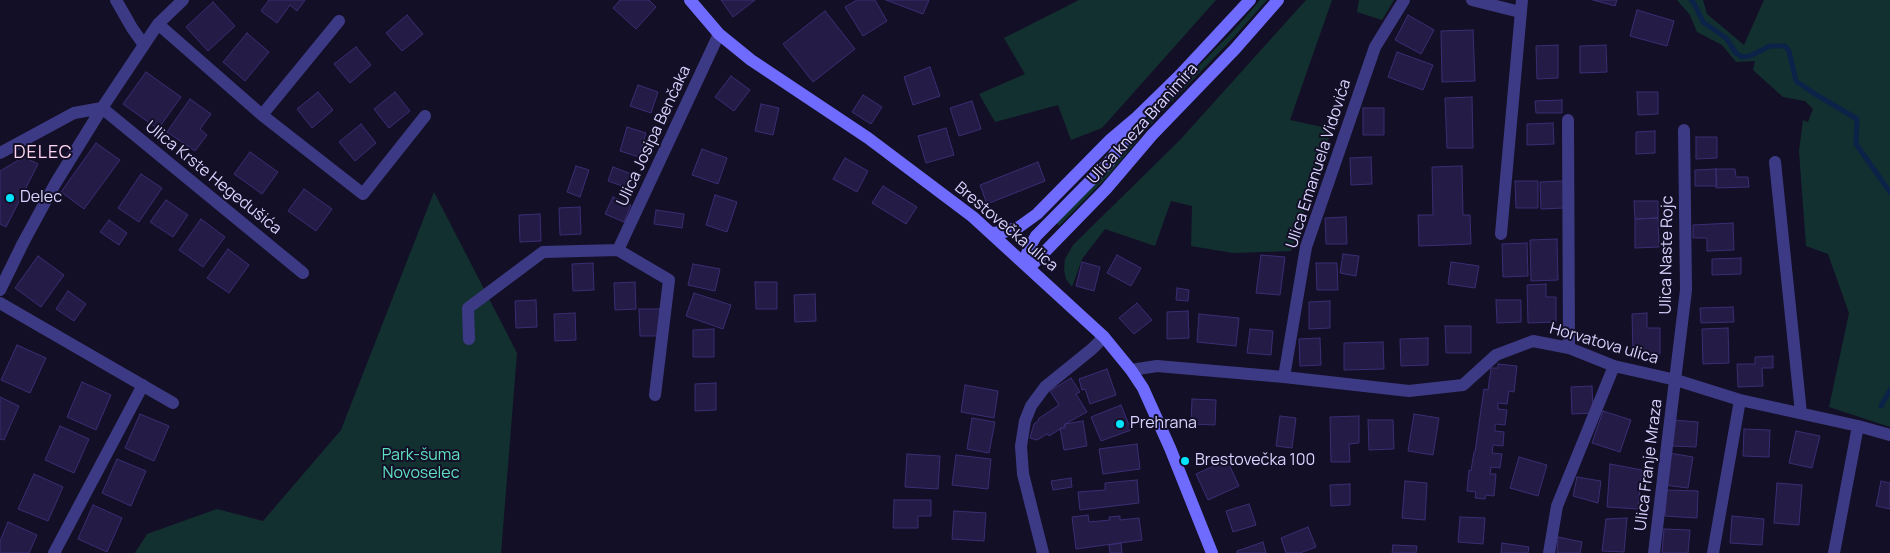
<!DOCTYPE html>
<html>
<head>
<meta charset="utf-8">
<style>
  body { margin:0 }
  canvas { display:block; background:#130f26 }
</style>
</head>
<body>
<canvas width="1890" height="553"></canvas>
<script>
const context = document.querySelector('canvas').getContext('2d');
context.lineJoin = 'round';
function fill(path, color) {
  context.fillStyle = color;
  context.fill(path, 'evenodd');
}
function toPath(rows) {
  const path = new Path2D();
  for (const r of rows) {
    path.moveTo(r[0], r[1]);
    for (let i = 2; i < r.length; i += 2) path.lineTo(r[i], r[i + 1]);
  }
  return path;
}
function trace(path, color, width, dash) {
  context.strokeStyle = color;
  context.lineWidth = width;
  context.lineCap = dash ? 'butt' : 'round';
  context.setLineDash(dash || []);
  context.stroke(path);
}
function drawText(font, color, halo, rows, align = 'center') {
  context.font = font + ' Manrope,sans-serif';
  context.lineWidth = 4;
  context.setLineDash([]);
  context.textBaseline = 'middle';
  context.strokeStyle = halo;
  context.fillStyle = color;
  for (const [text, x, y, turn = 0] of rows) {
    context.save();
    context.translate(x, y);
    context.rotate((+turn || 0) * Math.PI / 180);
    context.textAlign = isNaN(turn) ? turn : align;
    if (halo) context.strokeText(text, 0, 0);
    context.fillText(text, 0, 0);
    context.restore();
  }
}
fill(toPath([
  [1079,0,1216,0,1102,128,1071,140,1058,105,995,122,979,94,1025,74,1004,38],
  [1260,0,1267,0,1233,38,1158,116,1106,178,1059,226,1055,221,1118,155,1149,117,1234,30],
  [1306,0,1332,0,1290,120,1332,129,1291,251,1233,253,1191,246,1192,206,1171,201,1155,246,1105,229,1082,259,1072,287,1066,279,1064,270,1065,259,1073,245,1180,140],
  [1359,0,1394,0,1382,20,1357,12],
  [1677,0,1703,0,1707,14,1744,45,1764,0,1890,0,1890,427,1829,407,1849,313,1828,254,1806,246,1799,151,1803,120,1808,122,1813,109,1805,101,1783,97,1753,70,1755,61,1736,62,1722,45,1697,32,1690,15],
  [434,192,517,353,501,553,135,553,147,534,217,509,263,521,341,430]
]), '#12302f');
trace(toPath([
  [1691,0,1694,3,1703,22,1726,38,1736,53,1742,57,1750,56,1770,46,1785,46,1789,51,1796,81,1815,94,1857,119,1856,144,1890,192],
  [1881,406,1890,390]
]), '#0c2248', 5);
const building = toPath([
  [269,0,305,0,297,11,290,5,277,23,261,11,269,0],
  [620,0,649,0,656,7,636,29,613,8,620,0],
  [721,0,755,0,733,17,721,0],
  [857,0,875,0,887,21,863,36,845,7,857,0],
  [886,0,929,0,923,14,886,0],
  [1593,0,1617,0,1615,6,1593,0],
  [213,2,235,26,208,51,186,27,213,2],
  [1637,10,1674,21,1667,46,1630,36,1637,10],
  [825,11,855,49,813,82,783,44,825,11],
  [407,15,423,34,402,51,386,33,407,15],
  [1408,15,1434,30,1421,54,1395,40,1408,15],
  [1473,30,1475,81,1442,82,1441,31,1473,30],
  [247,33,269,52,245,81,223,62,247,33],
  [1558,45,1558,78,1537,79,1536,46,1558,45],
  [1606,45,1607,72,1580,73,1580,46,1606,45],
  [356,47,371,65,350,83,334,64,356,47],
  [1397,52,1433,65,1423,90,1388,77,1397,52],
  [930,67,940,96,913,105,904,77,930,67],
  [146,72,181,97,158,129,123,104,146,72],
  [731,76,750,90,734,111,715,97,731,76],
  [638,85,658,92,651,113,630,106,638,85],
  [318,92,333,110,312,128,297,109,318,92],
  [395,92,410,111,389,128,374,109,395,92],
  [1637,92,1658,92,1658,114,1638,115,1637,92],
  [863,95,882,107,871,124,852,112,863,95],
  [1472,97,1473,148,1447,148,1445,98,1472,97],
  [190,99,211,114,200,129,207,135,195,151,167,132,190,99],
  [1562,100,1562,113,1536,113,1535,101,1562,100],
  [972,101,981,129,959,136,950,108,972,101],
  [761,104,779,108,773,135,755,131,761,104],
  [1363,108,1384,108,1384,135,1363,135,1363,108],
  [1553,123,1554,144,1527,145,1527,124,1553,123],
  [361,124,376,143,355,161,339,142,361,124],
  [627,127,646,133,639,157,620,151,627,127],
  [946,128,954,155,926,163,918,136,946,128],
  [1655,131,1655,153,1636,154,1636,132,1655,131],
  [1696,137,1717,137,1717,158,1696,159,1696,137],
  [96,143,120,160,84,209,61,192,96,143],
  [702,149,727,158,718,184,692,175,702,149],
  [250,152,278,172,262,194,234,174,250,152],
  [24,157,38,164,6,227,0,224,0,171,24,157],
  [1371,157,1372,184,1351,185,1350,158,1371,157],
  [845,158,868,171,857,192,833,179,845,158],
  [1038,162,1045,181,987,204,980,185,1038,162],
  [576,166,589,170,580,197,567,192,576,166],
  [1462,166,1463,215,1470,215,1471,244,1419,246,1418,215,1433,215,1432,167,1462,166],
  [613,167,639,177,634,190,608,181,613,167],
  [1716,169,1735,169,1736,177,1748,177,1749,187,1716,188,1716,169],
  [1716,169,1717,186,1695,186,1695,170,1716,169],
  [141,174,162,188,139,222,118,208,141,174],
  [1515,181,1538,181,1538,208,1516,208,1515,181],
  [1563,181,1564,208,1541,209,1540,182,1563,181],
  [883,186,917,207,906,224,872,203,883,186],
  [304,189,332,209,316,231,288,211,304,189],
  [715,195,737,202,727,232,706,225,715,195],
  [613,197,631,205,624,222,605,214,613,197],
  [166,200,188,215,173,237,150,222,166,200],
  [1634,201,1658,201,1658,218,1635,219,1634,201],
  [580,207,581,234,560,235,559,208,580,207],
  [656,210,684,214,682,228,654,224,656,210],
  [540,214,541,241,520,242,519,215,540,214],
  [1346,217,1347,244,1326,244,1325,218,1346,217],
  [1658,218,1659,247,1635,248,1635,219,1658,218],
  [201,219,225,237,203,267,179,250,201,219],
  [109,220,127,233,119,245,100,232,109,220],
  [1733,223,1734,250,1707,251,1707,238,1693,238,1693,225,1733,223],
  [1557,239,1558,280,1531,281,1530,240,1557,239],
  [1527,243,1528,276,1503,277,1502,244,1527,243],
  [228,249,249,265,229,293,207,278,228,249],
  [1343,254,1359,256,1356,276,1340,273,1343,254],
  [1117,255,1141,268,1131,286,1107,273,1117,255],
  [1261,255,1285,257,1280,295,1256,293,1261,255],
  [38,256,64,275,41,307,15,288,38,256],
  [1741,258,1741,274,1712,275,1712,259,1741,258],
  [1082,262,1100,267,1094,291,1076,286,1082,262],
  [1451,262,1479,266,1475,288,1448,284,1451,262],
  [593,263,594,290,573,291,572,264,593,263],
  [1316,263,1337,263,1338,290,1317,290,1316,263],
  [693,264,720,269,715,291,688,285,693,264],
  [635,282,636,309,615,310,614,283,635,282],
  [755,282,777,282,777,309,756,309,755,282],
  [1546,284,1546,297,1556,297,1556,322,1528,323,1527,285,1546,284],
  [1177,288,1189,290,1188,301,1176,300,1177,288],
  [68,291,86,304,74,321,56,309,68,291],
  [694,293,731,305,723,329,686,316,694,293],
  [815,294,816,321,795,322,794,295,815,294],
  [536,300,537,327,516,328,515,301,536,300],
  [1496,300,1521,300,1521,322,1497,323,1496,300],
  [1330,301,1330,328,1309,329,1309,302,1330,301],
  [1137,303,1152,320,1134,334,1119,318,1137,303],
  [1733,307,1734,322,1701,323,1700,308,1733,307],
  [639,309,660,309,661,336,640,336,639,309],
  [1188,311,1189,338,1167,339,1167,312,1188,311],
  [575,313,576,340,555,341,554,314,575,313],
  [1647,313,1647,328,1660,328,1660,354,1633,354,1632,314,1647,313],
  [1199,314,1239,318,1236,346,1197,342,1199,314],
  [1445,326,1471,326,1471,353,1446,353,1445,326],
  [1728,328,1729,363,1703,364,1702,329,1728,328],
  [714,329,714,357,693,357,693,330,714,329],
  [1250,329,1273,331,1271,355,1247,353,1250,329],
  [1320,338,1321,365,1300,366,1299,339,1320,338],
  [1428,338,1428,365,1401,366,1400,339,1428,338],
  [1383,342,1384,369,1344,370,1344,343,1383,342],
  [17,345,46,358,30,393,1,380,17,345],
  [1773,356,1773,368,1762,368,1763,386,1738,387,1737,364,1755,364,1755,357,1773,356],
  [1498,364,1517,366,1514,392,1509,391,1507,404,1498,403,1498,409,1507,410,1505,425,1495,424,1495,431,1504,432,1503,446,1493,445,1492,453,1502,454,1500,468,1491,467,1490,474,1496,474,1494,496,1486,495,1485,499,1475,498,1476,492,1467,491,1469,470,1471,471,1474,452,1475,452,1484,389,1488,390,1491,368,1498,368,1498,364],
  [1107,369,1116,395,1090,404,1085,389,1082,390,1079,379,1107,369],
  [1071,378,1080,392,1076,394,1087,412,1065,424,1065,426,1049,436,1047,434,1037,440,1030,438,1034,424,1039,420,1038,419,1059,405,1050,391,1071,378],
  [82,382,111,395,96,430,67,417,82,382],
  [716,383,716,410,695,411,695,384,716,383],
  [965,385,998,391,994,418,961,412,965,385],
  [1592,386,1593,413,1572,414,1571,387,1592,386],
  [0,397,19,406,4,440,0,439,0,397],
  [1192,399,1216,400,1215,425,1191,424,1192,399],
  [1121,405,1131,430,1101,441,1091,417,1121,405],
  [1603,411,1631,420,1620,452,1592,443,1603,411],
  [140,414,169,426,154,461,125,448,140,414],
  [1414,414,1439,418,1433,455,1408,451,1414,414],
  [1280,416,1296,418,1292,448,1276,446,1280,416],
  [1359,416,1359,443,1349,444,1350,462,1331,462,1330,417,1359,416],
  [972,418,995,422,989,453,967,449,972,418],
  [1368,420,1393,420,1394,449,1369,450,1368,420],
  [1673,420,1698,422,1696,447,1672,446,1673,420],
  [1083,421,1087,446,1064,450,1060,428,1065,428,1065,424,1083,421],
  [60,426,89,439,74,473,45,460,60,426],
  [1744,429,1770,430,1769,457,1743,456,1744,429],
  [1796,431,1820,436,1812,468,1789,463,1796,431],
  [1137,444,1140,469,1103,474,1099,449,1137,444],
  [1669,453,1693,457,1688,488,1664,485,1669,453],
  [907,454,940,456,938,489,905,487,907,454],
  [956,455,991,459,988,489,952,485,956,455],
  [1519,457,1547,465,1538,496,1510,488,1519,457],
  [117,459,146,471,131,506,102,493,117,459],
  [1227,460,1239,486,1208,500,1196,474,1227,460],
  [1610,464,1642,470,1638,509,1607,507,1610,464],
  [34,474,63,487,48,521,18,509,34,474],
  [1577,477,1601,481,1598,503,1573,496,1577,477],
  [1071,478,1072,487,1053,490,1051,481,1071,478],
  [1137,480,1139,503,1080,510,1078,492,1105,490,1105,483,1137,480],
  [1405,481,1427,483,1425,520,1402,518,1405,481],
  [1881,481,1890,483,1890,509,1876,506,1881,481],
  [1777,483,1802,485,1799,525,1774,523,1777,483],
  [1350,484,1350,505,1331,506,1330,485,1350,484],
  [1667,490,1698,491,1697,518,1665,516,1667,490],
  [894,500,931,500,931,516,918,516,918,528,893,528,894,500],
  [1249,504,1256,525,1233,532,1226,511,1249,504],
  [93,505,122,518,107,552,78,539,93,505],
  [954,511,986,513,984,541,952,539,954,511],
  [1088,515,1089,522,1110,520,1109,517,1120,516,1120,520,1139,518,1142,540,1076,549,1072,517,1088,515],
  [1732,516,1764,519,1762,545,1730,543,1732,516],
  [1460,517,1485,518,1483,544,1458,542,1460,517],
  [1627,518,1624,552,1602,551,1606,519,1627,518],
  [8,522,37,535,29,553,0,553,0,541,8,522],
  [1308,527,1316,547,1300,553,1286,553,1281,538,1308,527],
  [1664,529,1690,530,1688,553,1662,553,1664,529],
  [1558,537,1582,542,1580,553,1557,553,1558,537],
  [1263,542,1266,553,1237,553,1237,551,1263,542],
  [1121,543,1122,553,1110,553,1109,545,1121,543],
  [1502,543,1529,547,1528,553,1501,553,1502,543],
  [1393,545,1417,546,1416,553,1392,553,1393,545]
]);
fill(building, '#241b47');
trace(building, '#3b2d73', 1);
trace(toPath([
  [116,0,132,28,144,45],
  [1472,0,1520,12],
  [158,24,262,115,363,194,425,116],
  [262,115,339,21],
  [1568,120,1569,348],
  [0,153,74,113,102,108,303,273],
  [1775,162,1801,413],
  [1501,234,1522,0],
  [618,250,669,280,655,395],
  [0,290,23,243,55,184,102,108,158,24,183,0],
  [0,303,173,403],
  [469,339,468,308,543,252,618,250,719,34],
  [1131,370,1157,366,1284,377,1409,391,1463,385,1496,355,1533,341,1569,348,1614,366,1676,380,1740,400,1858,426,1834,553],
  [1284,377,1306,247,1375,47,1404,0],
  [1858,426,1890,435],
  [54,553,143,385],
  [1043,553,1023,474,1021,446,1025,421,1031,406,1045,387,1092,349,1104,337],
  [1549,553,1557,506,1614,366],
  [1654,553,1686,290,1684,130],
  [1713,553,1740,400]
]), '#3d3a85', 12);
trace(toPath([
  [690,0,719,34,751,60,868,138,973,217,1104,337,1131,370,1143,388,1170,448,1212,553],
  [991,233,1004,232,1019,227,1037,214,1111,139,1137,117,1180,75,1250,0],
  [1024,262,1029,248,1036,236,1109,162,1121,146,1135,122],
  [1030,267,1106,189,1152,135,1235,49,1278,0]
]), '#6f6bff', 12);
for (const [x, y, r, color] of [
  [10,198,5,"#00e5ff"],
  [1120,424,5,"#00e5ff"],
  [1185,461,5,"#00e5ff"]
]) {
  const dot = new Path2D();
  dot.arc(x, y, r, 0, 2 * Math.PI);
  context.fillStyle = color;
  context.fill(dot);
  trace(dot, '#130f26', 2);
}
drawText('16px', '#d9d4ff', '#130f26', [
  ["Ulica kneza Branimira",1143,124,-48],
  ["Ulica Josipa Benčaka",654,136,-65],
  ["Ulica Emanuela Vidovića",1319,164,-72],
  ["Ulica Krste Hegedušića",213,178,39],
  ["Brestovečka ulica",1006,227,40],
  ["Ulica Naste Rojc",1667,255,-89],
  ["Horvatova ulica",1604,344,16],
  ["Ulica Franje Mraza",1649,465,-83]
]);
drawText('16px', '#d9d4ff', '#130f26', [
  ["Delec",20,198],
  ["Prehrana",1130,424],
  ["Brestovečka 100",1195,461]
], 'left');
drawText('16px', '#5fe0c0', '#130f26', [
  ["Park-šuma",421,456],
  ["Novoselec",421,474]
]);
context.letterSpacing = '1px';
drawText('18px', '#ffd6f0', '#130f26', [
  ["DELEC",43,153]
]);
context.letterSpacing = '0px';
</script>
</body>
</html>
